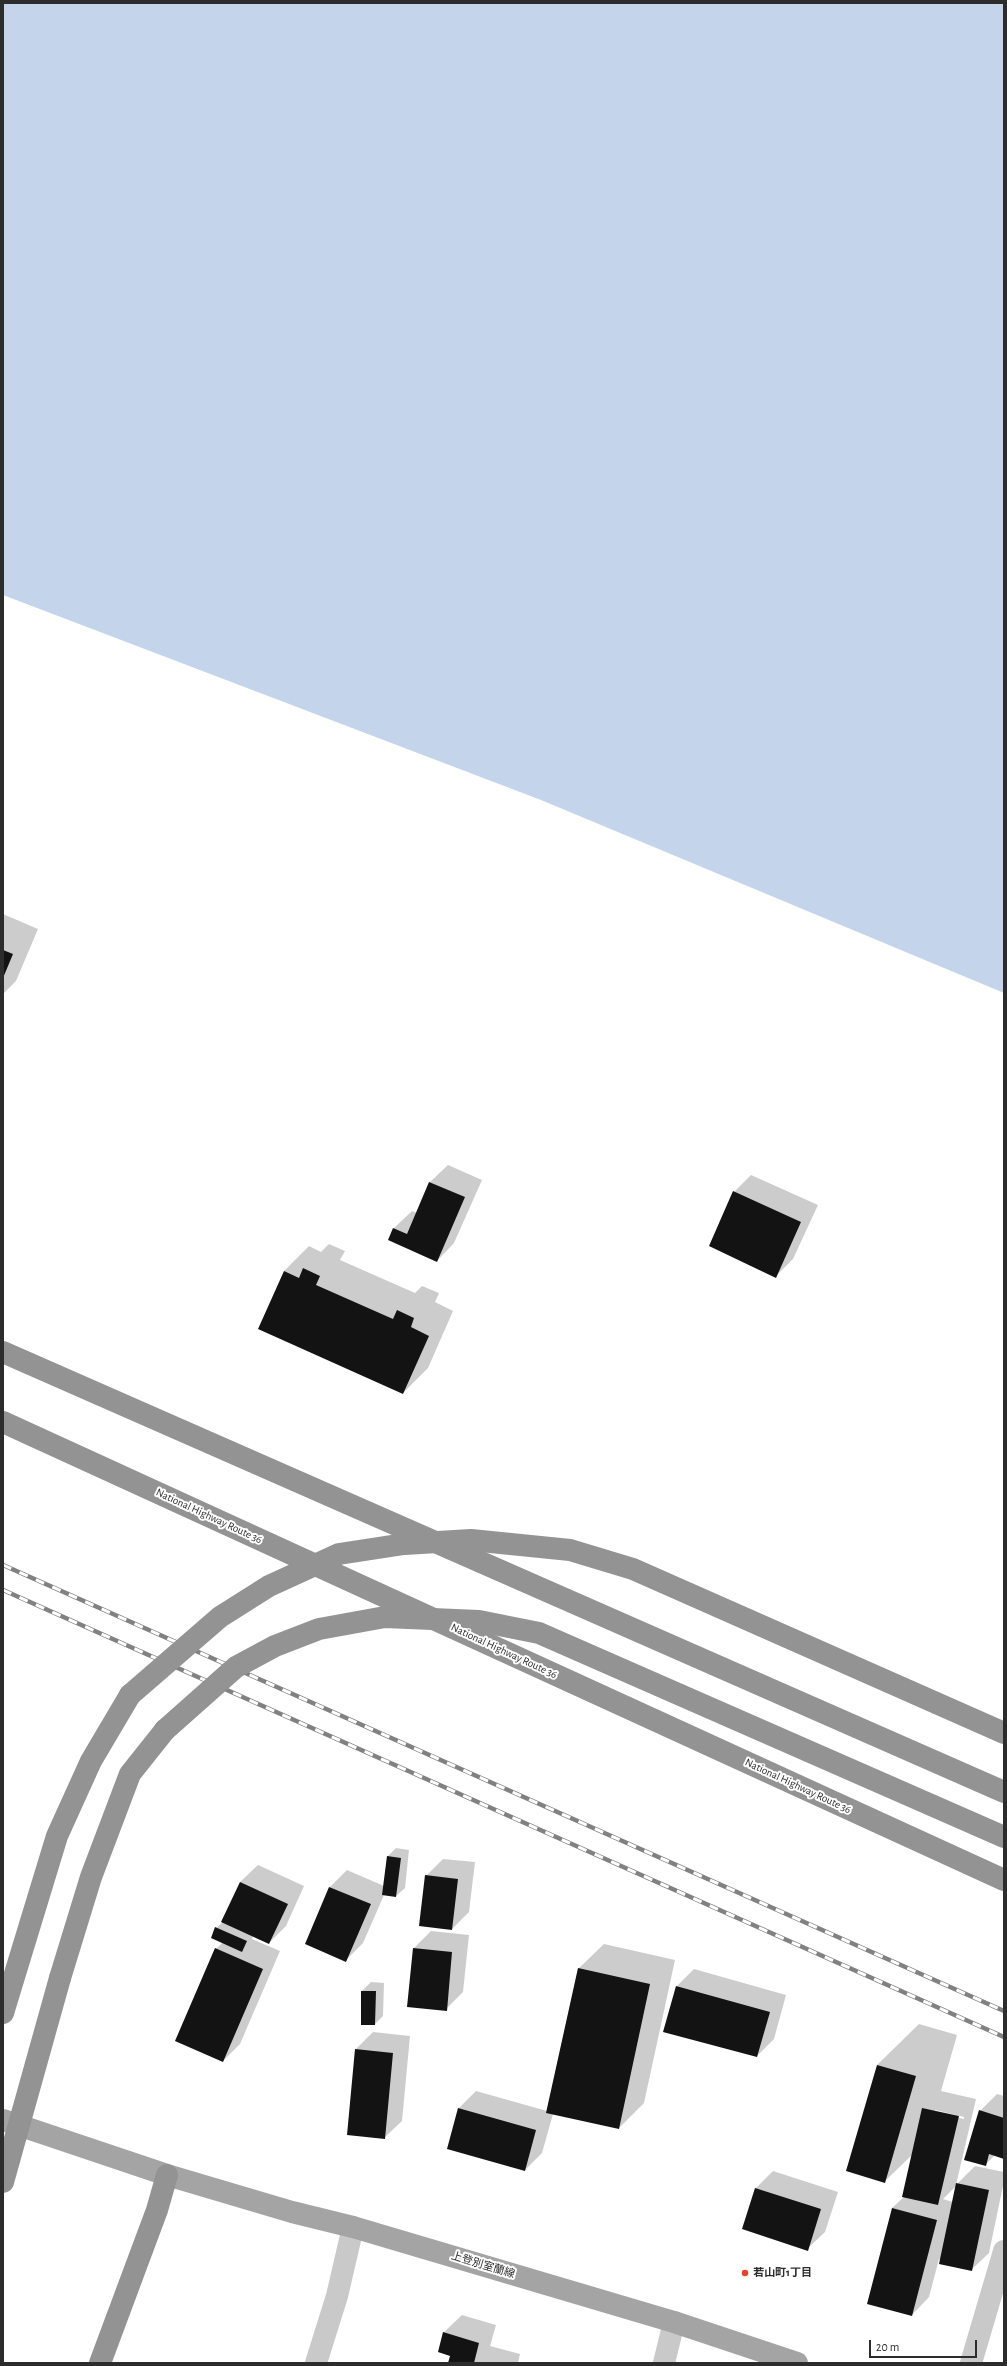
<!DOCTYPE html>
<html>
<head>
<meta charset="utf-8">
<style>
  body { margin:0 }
  #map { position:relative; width:1007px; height:2366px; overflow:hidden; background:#fff; font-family:"Alegreya Sans",sans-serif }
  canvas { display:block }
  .frame { position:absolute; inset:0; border:4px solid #2c2c2c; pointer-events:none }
  .scale { position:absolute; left:869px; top:2340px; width:108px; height:18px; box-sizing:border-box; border:2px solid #2c2c2c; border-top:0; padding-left:5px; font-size:12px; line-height:14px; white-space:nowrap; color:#2c2c2c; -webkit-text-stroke:3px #fff; paint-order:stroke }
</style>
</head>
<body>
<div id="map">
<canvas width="1007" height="2366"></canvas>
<div class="frame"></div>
<div class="scale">20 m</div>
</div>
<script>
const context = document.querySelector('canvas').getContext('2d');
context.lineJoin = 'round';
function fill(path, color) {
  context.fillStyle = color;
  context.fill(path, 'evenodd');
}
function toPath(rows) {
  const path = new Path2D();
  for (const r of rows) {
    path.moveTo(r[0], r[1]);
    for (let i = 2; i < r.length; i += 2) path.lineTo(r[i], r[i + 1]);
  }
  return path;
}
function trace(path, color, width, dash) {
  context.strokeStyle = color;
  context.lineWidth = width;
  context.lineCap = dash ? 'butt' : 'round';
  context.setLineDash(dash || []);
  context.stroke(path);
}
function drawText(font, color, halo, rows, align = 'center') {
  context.font = font + ' "Alegreya Sans","Noto Sans JP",sans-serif';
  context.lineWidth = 4;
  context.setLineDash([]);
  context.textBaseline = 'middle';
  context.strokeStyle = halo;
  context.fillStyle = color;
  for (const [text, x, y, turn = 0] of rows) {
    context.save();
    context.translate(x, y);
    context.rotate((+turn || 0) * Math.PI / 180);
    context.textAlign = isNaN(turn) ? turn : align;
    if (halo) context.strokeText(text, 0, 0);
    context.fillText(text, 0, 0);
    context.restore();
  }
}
fill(toPath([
  [3,3,1004,3,1004,993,541,800,3,595]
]), '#c4d4eb');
fill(toPath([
  [3,914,38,929,16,981,3,994],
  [448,1165,482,1180,454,1243,437,1261,390,1240,394,1228,412,1211,417,1213,430,1182],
  [751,1175,818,1205,793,1259,776,1276,734,1192],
  [329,1244,345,1251,340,1260,415,1293,422,1286,439,1293,435,1302,453,1311,428,1368,403,1393,284,1271,309,1246,321,1252],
  [396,1848,409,1850,405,1888,396,1896,384,1895,363,1943,346,1960,307,1944,330,1887,347,1870,384,1886,387,1857],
  [443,1859,475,1862,469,1912,452,1929,426,1876],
  [258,1865,304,1886,286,1926,269,1943,253,1936,252,1939,280,1951,240,2044,223,2061,216,1949,223,1942,216,1928,222,1923,240,1882],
  [431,1931,469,1935,463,1992,446,2009,414,1948],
  [604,1944,675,1960,644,2103,619,2128,553,2114,542,2153,525,2170,459,2108,476,2091,547,2111,578,1969],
  [694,1969,786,1995,774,2039,757,2056,677,1986],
  [371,1982,384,1983,383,2016,375,2024,362,1991],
  [919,2024,957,2035,941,2091,976,2099,956,2185,975,2166,1004,2172,1004,2181,989,2253,971,2270,939,2259,929,2297,912,2315,892,2208,904,2197,913,2154,885,2181,877,2065],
  [935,2110,964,2117,964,2119,935,2112],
  [957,2185,953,2202,943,2199],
  [373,2032,410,2036,402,2121,384,2138,356,2049],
  [997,2094,1004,2096,1004,2158,995,2155,985,2165,980,2111],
  [773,2171,838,2192,825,2232,807,2249,743,2228,756,2188],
  [462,2315,496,2325,490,2346,520,2354,518,2363,449,2363,451,2355,444,2332]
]), '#0003');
fill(toPath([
  [3,950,13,954,3,978],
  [429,1182,465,1197,437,1262,388,1240,393,1228,407,1234],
  [733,1191,801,1222,776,1278,709,1246],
  [303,1268,320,1276,316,1285,393,1319,397,1310,414,1318,411,1327,429,1336,403,1394,258,1329,284,1271,299,1278],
  [387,1856,401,1858,396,1897,382,1895],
  [425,1875,458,1879,452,1930,419,1926],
  [240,1882,288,1904,269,1944,221,1922],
  [329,1887,371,1904,346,1962,305,1944],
  [215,1927,247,1941,242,1952,211,1938],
  [215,1948,263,1969,223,2062,175,2041],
  [413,1948,452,1952,447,2011,407,2007],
  [578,1968,650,1984,619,2129,546,2113],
  [676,1986,770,2012,757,2057,663,2032],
  [361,1991,376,1991,375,2025,361,2025],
  [355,2049,393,2053,385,2139,347,2135],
  [877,2065,916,2076,885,2183,846,2171],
  [458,2108,536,2130,525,2171,447,2149],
  [922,2108,959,2116,938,2205,902,2197],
  [979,2110,1004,2118,1004,2159,989,2154,986,2166,964,2160],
  [956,2183,989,2190,972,2271,939,2264],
  [755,2188,821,2209,808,2251,742,2229],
  [892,2208,937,2220,912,2316,867,2304],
  [443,2332,479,2343,474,2363,448,2363,450,2356,438,2352]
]), '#131313');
trace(toPath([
  [316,2363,337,2296,353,2227],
  [664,2363,674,2322],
  [971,2363,1004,2251]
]), '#c9c9c9', 22);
trace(toPath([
  [3,2120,167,2175,292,2212,353,2227,674,2322,797,2363]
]), '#a4a4a4', 22);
trace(toPath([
  [3,1352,1004,1792],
  [3,1422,1004,1880],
  [60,1978,91,1877,130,1774,165,1730],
  [3,2013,57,1836,91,1761,130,1695],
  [100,2363,157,2210,167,2175]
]), '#939393', 22);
const rail = toPath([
  [3,1565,1004,2011],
  [3,1590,1004,2037]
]);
trace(rail, '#818181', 4.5);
trace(rail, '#fff', 3, [9]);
trace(toPath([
  [130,1695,220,1617,269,1586,339,1554,404,1544,471,1540,570,1550,633,1569,1004,1733],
  [165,1730,236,1667,275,1646,319,1629,385,1617,479,1621,539,1633,1004,1837],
  [3,2182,60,1978]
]), '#939393', 22);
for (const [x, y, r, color] of [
  [745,2273,4,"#e8422a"]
]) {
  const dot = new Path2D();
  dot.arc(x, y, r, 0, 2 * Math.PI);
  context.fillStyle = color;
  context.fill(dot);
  trace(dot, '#fff', 1.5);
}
drawText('11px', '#2c2c2c', '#fff', [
  ["National Highway Route 36",209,1516,25],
  ["National Highway Route 36",504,1651,25],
  ["National Highway Route 36",798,1786,25],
  ["上登別室蘭線",483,2265,17]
]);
drawText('bold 11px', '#2c2c2c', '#fff', [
  ["若山町1丁目",753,2273]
], 'left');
</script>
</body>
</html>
